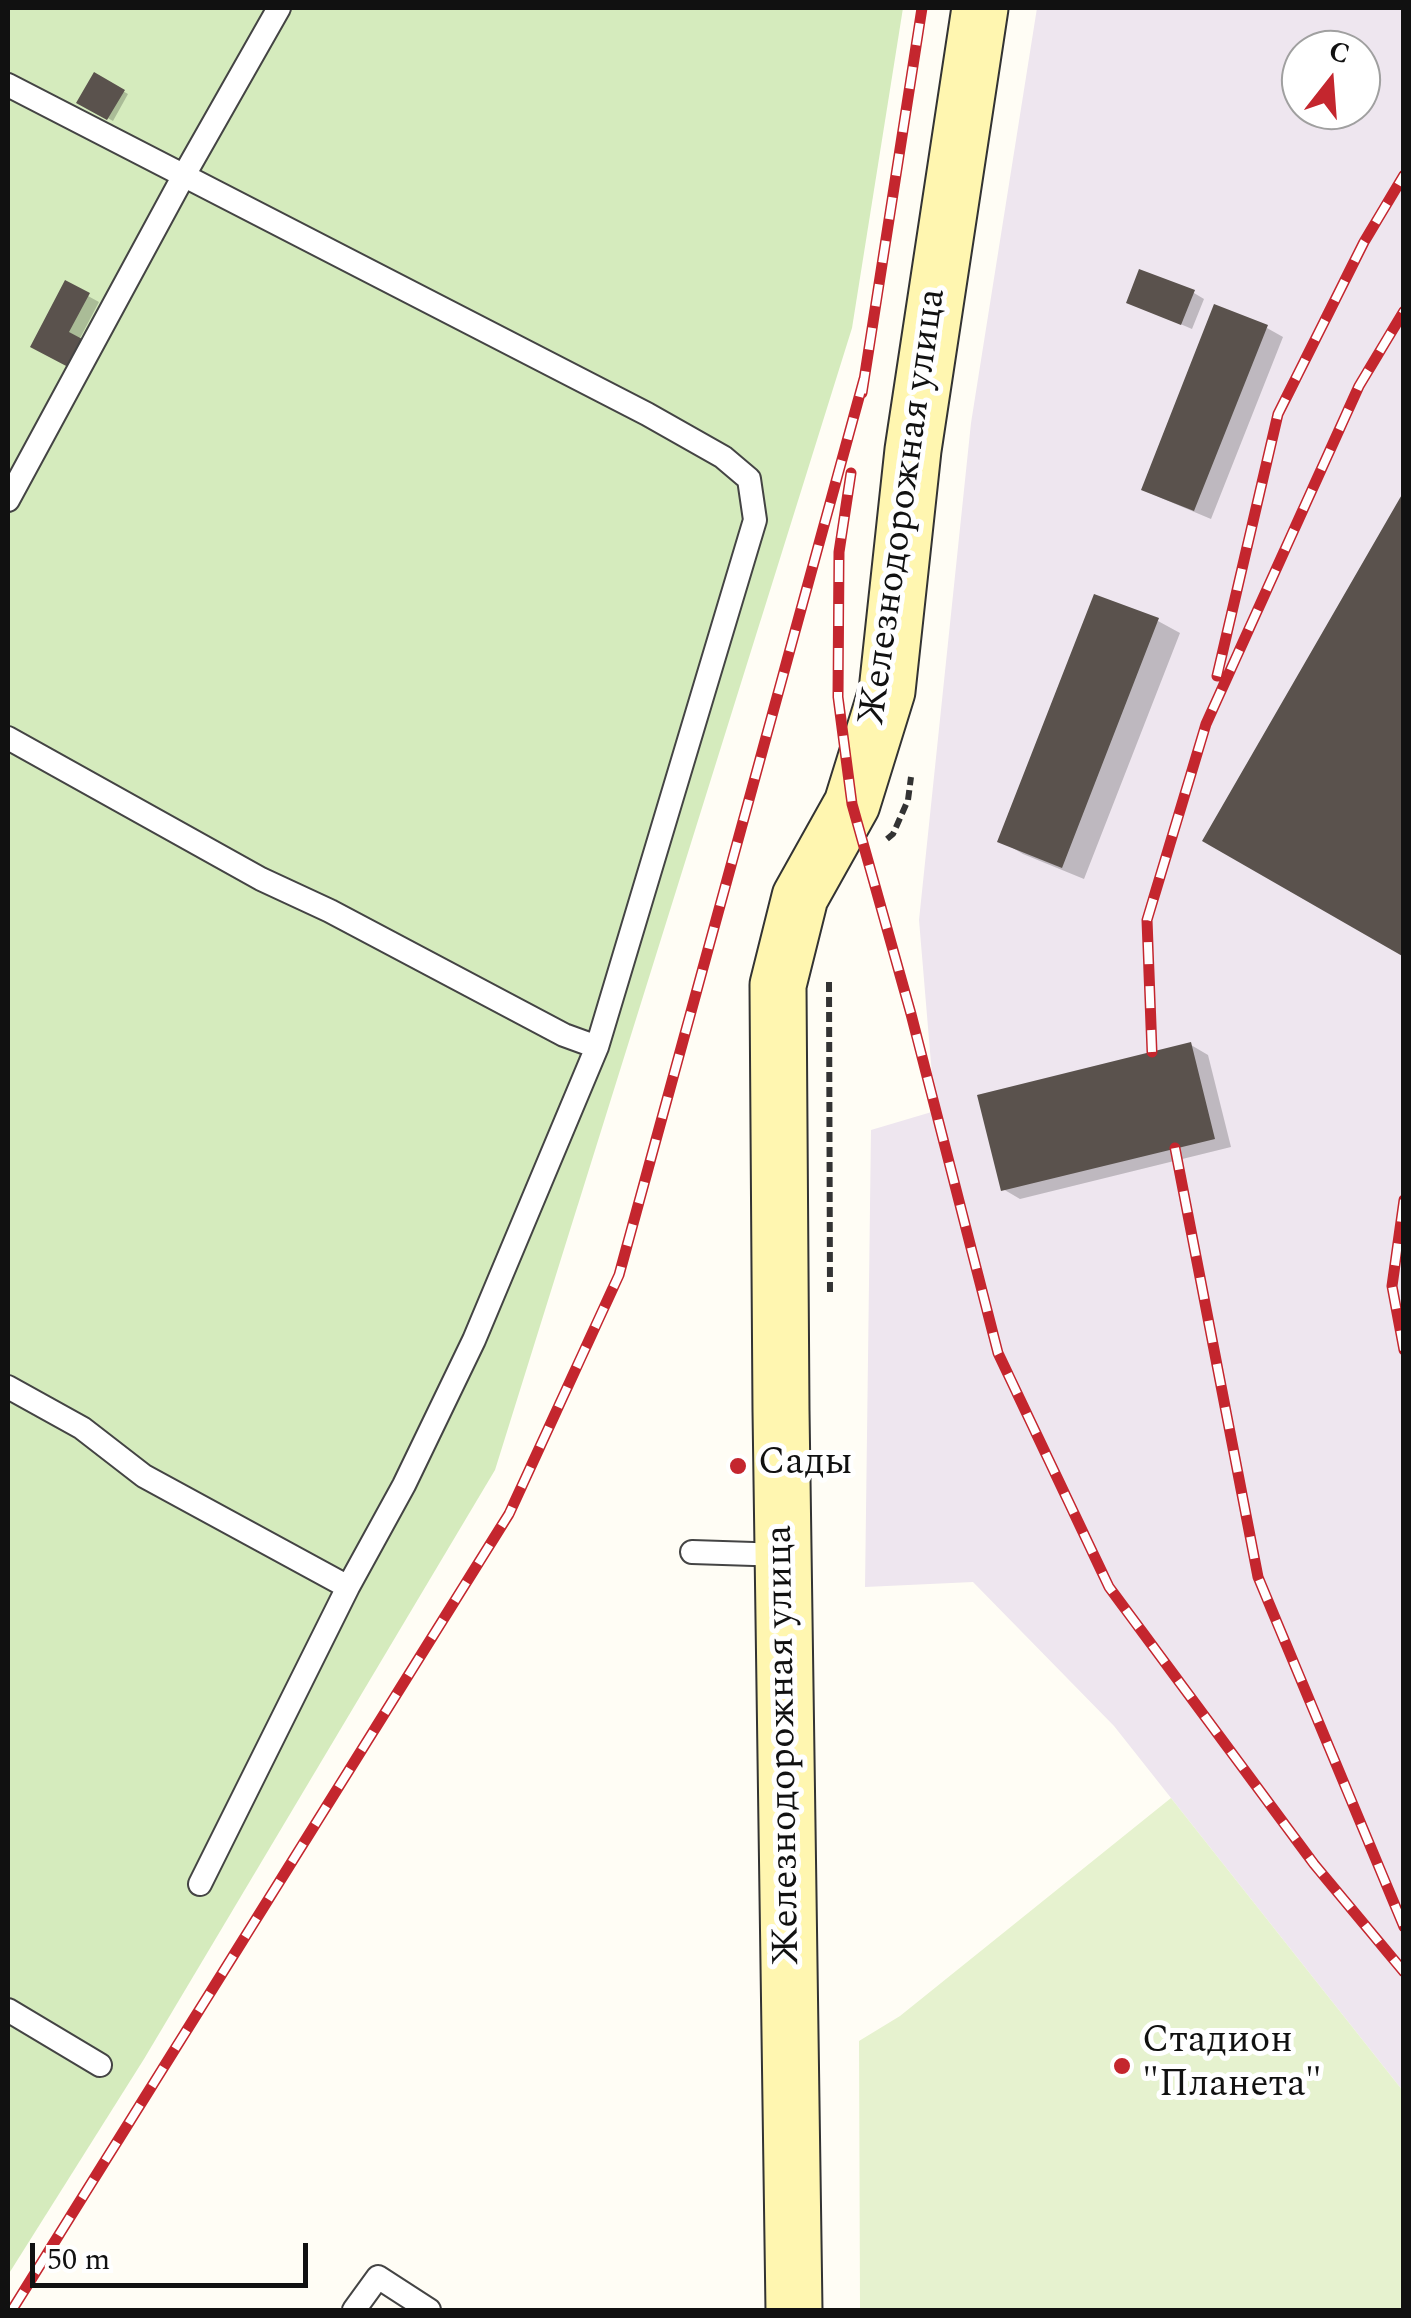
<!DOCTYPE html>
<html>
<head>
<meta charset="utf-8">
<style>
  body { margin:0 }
  #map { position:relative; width:1411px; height:2318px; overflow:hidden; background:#fffdf5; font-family:Spectral,serif }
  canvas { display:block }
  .frame { position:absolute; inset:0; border:10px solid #111; pointer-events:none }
  .north { position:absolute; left:1281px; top:30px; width:100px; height:100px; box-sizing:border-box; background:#fff; border:2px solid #a0a0a0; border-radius:50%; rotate:17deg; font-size:28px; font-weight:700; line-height:40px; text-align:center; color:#111 }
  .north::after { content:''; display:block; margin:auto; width:35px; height:45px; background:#c4262e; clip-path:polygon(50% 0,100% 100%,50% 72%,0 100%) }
  .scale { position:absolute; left:30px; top:2243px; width:278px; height:45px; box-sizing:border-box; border:5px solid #111; border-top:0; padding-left:12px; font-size:30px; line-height:35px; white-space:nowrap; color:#111; -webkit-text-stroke:8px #fff; paint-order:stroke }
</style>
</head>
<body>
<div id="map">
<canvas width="1411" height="2318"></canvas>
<div class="frame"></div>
<div class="north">С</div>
<div class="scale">50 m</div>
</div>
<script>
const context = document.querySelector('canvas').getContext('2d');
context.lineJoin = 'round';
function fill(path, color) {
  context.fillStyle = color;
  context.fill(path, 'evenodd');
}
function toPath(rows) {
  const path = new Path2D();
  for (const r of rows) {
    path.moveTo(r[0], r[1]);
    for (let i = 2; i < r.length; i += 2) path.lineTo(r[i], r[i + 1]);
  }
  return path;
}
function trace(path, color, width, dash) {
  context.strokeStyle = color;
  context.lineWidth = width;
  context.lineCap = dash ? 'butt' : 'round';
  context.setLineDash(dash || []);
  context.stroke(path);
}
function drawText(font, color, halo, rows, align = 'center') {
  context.font = font + ' Spectral,serif';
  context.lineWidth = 10;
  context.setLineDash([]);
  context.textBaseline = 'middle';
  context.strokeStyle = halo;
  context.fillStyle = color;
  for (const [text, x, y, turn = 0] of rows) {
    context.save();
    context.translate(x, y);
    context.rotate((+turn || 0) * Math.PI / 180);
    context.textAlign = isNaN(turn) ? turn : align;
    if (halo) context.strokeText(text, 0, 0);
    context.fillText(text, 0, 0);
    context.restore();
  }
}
fill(toPath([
  [1037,8,1403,8,1403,2091,1114,1726,973,1582,865,1587,871,1130,935,1111,919,920,971,423],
  [1301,50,1361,50,1361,110,1301,110]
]), '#eee6ef');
fill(toPath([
  [8,8,903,8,852,328,495,1470,144,2059,8,2275]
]), '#d5ebbd');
fill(toPath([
  [1171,1798,1403,2091,1403,2310,860,2310,859,2041,900,2016]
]), '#e6f2cf');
fill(toPath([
  [94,75,128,94,113,121,79,102],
  [66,284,99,302,79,340,33,346],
  [1194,293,1204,299,1192,329,1129,302],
  [1267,328,1283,337,1211,519,1161,498,1144,489],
  [1158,621,1180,633,1084,879,1023,854,1001,841],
  [1191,1045,1208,1055,1231,1147,1020,1199,1003,1189]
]), '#0003');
fill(toPath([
  [94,72,125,90,107,120,76,103],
  [1139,269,1195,290,1181,325,1126,303],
  [65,280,90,293,69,332,84,340,70,368,30,347],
  [1214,304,1268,325,1194,511,1141,490],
  [1404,491,1404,957,1202,841],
  [1094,594,1159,618,1062,868,997,842],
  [1191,1042,1215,1139,1001,1191,977,1095]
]), '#5a524d');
const lane = toPath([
  [8,85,647,414,723,457,749,479,755,520,597,1047,474,1340,404,1485,348,1587,200,1884],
  [8,500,183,177,279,8],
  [8,738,261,879,330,911,564,1035,597,1047],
  [8,1387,82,1428,144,1476,348,1587],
  [692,1552,784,1555],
  [8,2010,100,2065],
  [354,2310,378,2277,429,2310]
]);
const secondary = toPath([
  [794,2310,781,1410,778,985,800,897,852,804,887,691,913,450,980,8]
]);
trace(lane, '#444', 26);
trace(secondary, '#333', 59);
trace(toPath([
  [887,839,893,834,908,800,911,777],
  [829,982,830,1294]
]), '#333', 6, [10, 5]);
trace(lane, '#fff', 22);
trace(secondary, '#fff6b0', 55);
const rail = toPath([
  [862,393,922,8],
  [851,473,839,552,838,697,852,804,911,1014,998,1353,1109,1587,1314,1864,1404,1972],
  [1217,676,1278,414,1364,242,1404,175],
  [1152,1052,1147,920,1206,724,1359,386,1404,311],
  [1175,1148,1258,1577,1404,1927],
  [1404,1200,1392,1286,1404,1350],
  [12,2310,509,1514,619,1275,864,379]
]);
trace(rail, '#c4262e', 11);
trace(rail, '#fff', 8, [22]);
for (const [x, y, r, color] of [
  [738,1466,10,"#c4262e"],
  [1122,2066,10,"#c4262e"]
]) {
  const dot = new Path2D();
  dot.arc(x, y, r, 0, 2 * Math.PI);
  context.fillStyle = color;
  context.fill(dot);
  trace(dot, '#fff', 4);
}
drawText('38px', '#111', '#fff', [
  ["Железнодорожная улица",905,507,-82],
  ["Железнодорожная улица",786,1745,-91]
]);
drawText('38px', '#111', '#fff', [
  ["Сады",758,1466],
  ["Стадион",1142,2044],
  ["\"Планета\"",1142,2088]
], 'left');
</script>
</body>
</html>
